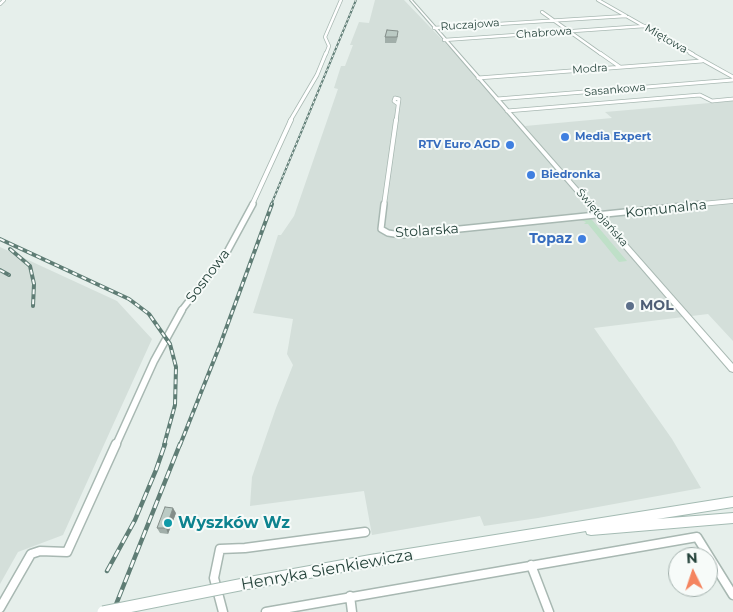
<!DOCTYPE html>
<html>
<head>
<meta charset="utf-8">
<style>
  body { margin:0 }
  #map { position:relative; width:733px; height:612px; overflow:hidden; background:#e6efeb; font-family:Montserrat,sans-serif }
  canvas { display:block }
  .north { position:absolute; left:668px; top:547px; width:50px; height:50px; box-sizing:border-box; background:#f7fbf9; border:1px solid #a3b1ad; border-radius:50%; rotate:356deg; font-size:14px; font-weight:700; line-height:20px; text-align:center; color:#24423a }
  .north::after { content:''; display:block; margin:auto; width:18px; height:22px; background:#f4845f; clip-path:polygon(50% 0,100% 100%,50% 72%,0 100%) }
</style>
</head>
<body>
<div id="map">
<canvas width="733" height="612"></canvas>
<div class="north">N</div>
</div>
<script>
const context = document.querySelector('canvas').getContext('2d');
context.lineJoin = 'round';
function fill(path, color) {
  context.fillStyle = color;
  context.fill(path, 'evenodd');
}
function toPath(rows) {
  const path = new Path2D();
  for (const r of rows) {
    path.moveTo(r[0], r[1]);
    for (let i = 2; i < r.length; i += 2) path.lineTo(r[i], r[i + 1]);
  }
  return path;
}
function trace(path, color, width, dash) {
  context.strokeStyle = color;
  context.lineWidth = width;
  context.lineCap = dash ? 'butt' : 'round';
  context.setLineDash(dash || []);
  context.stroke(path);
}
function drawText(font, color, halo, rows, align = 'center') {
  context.font = font + ' Montserrat,sans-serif';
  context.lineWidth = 4;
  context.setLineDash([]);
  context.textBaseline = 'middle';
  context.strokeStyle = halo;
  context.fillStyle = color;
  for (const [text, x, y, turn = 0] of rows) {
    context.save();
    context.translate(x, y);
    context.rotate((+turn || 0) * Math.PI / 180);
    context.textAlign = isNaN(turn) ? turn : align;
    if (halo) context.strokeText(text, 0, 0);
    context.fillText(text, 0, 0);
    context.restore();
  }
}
fill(toPath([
  [375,0,404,0,525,126,612,118,605,112,733,101,733,341,708,314,594,328,672,439,701,488,538,518,484,526,480,516,372,535,364,491,250,506,252,477,276,408,293,365,287,354,293,319,253,313,278,235,281,235,294,216,338,89,334,88,341,66,345,66,353,45,350,45,359,22,369,23],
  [0,247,117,301,152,339,63,535,18,552,0,584]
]), '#d4dfda');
fill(toPath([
  [589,218,592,220,627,261,619,262,588,224,584,224,586,222,581,220]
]), '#bfe0c8');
const minorFar5 = toPath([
  [598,0,693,54],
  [0,4,4,0],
  [542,12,601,54],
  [434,28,626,16],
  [444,40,645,26],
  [326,54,329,46,325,37,341,0]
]);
const minorFar4 = toPath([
  [600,53,620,67],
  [690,53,733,77],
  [478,78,702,61],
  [497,99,733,80],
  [507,111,700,95,712,101,733,99],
  [290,121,317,75,326,53],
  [396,121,399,99,395,98,394,101,398,104]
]);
const minorFar3 = toPath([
  [252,205,291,120],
  [384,205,396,120],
  [691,205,733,201]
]);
const minorFar2 = toPath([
  [384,204,381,229,388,233,401,235,703,204],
  [181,311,227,252,253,204]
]);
const minorFar1 = toPath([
  [116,445,154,361,182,310]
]);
const minor = toPath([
  [531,565,549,612],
  [350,596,352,612],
  [0,608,31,554,40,551,67,552,116,444],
  [223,612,214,578,220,549,245,548,365,532],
  [266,612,697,537,733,595]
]);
const tertiary = toPath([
  [410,0,412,0,733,364,733,372,730,371,410,0]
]);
const secondary = toPath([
  [733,497,733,507,657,519,733,513,733,523,591,535,587,534,586,531,370,567,249,589,245,587,243,583,245,579,249,577,370,555,733,497]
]);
trace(minorFar5, '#a8b8b2', 4);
trace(minorFar4, '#a8b8b2', 4.5);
trace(minorFar3, '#a8b8b2', 5.5);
trace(minorFar2, '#a8b8b2', 8);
trace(minorFar1, '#a8b8b2', 9);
trace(minor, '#a8b8b2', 11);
trace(tertiary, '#a8b8b2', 2);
trace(secondary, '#a4bbb3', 2);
trace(minorFar5, '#fff', 2.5);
trace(minorFar4, '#fff', 3);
trace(minorFar3, '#fff', 4);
trace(minorFar2, '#fff', 5);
trace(minorFar1, '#fff', 6);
trace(minor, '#fff', 8);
fill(tertiary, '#fff');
fill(secondary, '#fff');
const railFar2 = toPath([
  [271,205,356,0]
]);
const railFar1 = toPath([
  [0,239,129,299,149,314,170,344,176,367,175,405,164,445],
  [10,249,30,266,34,284,33,306],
  [0,270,9,275],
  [180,445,220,345,272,204]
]);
const rail = toPath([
  [107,571,135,520,156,470,165,444],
  [113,612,180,444]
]);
trace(railFar2, '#5f7d75', 2);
trace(railFar1, '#5f7d75', 4);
trace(rail, '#5f7d75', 4.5);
trace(railFar2, '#f7fbf9', 1, [2.5]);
trace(railFar1, '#f7fbf9', 2, [5]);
trace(rail, '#f7fbf9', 2.5, [8]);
const secondaryBridge = toPath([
  [103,612,249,583]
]);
trace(secondaryBridge, '#a4bbb3', 13, []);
trace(secondaryBridge, '#fff', 11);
fill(toPath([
  [398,36,396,43,385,43,385,37],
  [176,513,168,534,160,533,157,528]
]), '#a1aea9');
fill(toPath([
  [173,508,176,513,168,534,166,528]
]), '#838d89');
const building = toPath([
  [387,30,398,31,397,37,385,37,387,30],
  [165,507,173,508,166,528,157,528,165,507]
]);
fill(building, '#bbcac4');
trace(building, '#838d89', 1);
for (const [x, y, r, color] of [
  [565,137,5,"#3f7fe0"],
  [510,145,5,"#3f7fe0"],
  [531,175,5,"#3f7fe0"],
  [582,239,5,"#3f7fe0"],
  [630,306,5,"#5c6f8a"],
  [168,523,5,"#0f9aa8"]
]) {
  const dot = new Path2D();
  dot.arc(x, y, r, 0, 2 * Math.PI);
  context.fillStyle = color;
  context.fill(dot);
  trace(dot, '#f7fbf9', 2);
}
drawText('11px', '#24423a', '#f7fbf9', [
  ["Ruczajowa",470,25,-4],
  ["Chabrowa",544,33,-4],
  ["Miętowa",666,39,30],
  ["Modra",590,69,-4],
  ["Sasankowa",615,90,-5],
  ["Świętojańska",602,218,49]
]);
drawText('bold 11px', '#366cbe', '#f7fbf9', [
  ["Media Expert",575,137],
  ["RTV Euro AGD",500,145,"right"],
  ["Biedronka",541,175]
], 'left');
drawText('14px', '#24423a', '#f7fbf9', [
  ["Komunalna",666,209,-6],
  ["Stolarska",427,231,-4],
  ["Sosnowa",208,276,-53]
]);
drawText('bold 14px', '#366cbe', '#f7fbf9', [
  ["Topaz",572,239]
], 'right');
drawText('bold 14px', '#4e5e75', '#f7fbf9', [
  ["MOL",640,306]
], 'left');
drawText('bold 16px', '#0d838f', '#f7fbf9', [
  ["Wyszków Wz",178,523]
], 'left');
drawText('16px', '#24423a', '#f7fbf9', [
  ["Henryka Sienkiewicza",327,570,-10]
]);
</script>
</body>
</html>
